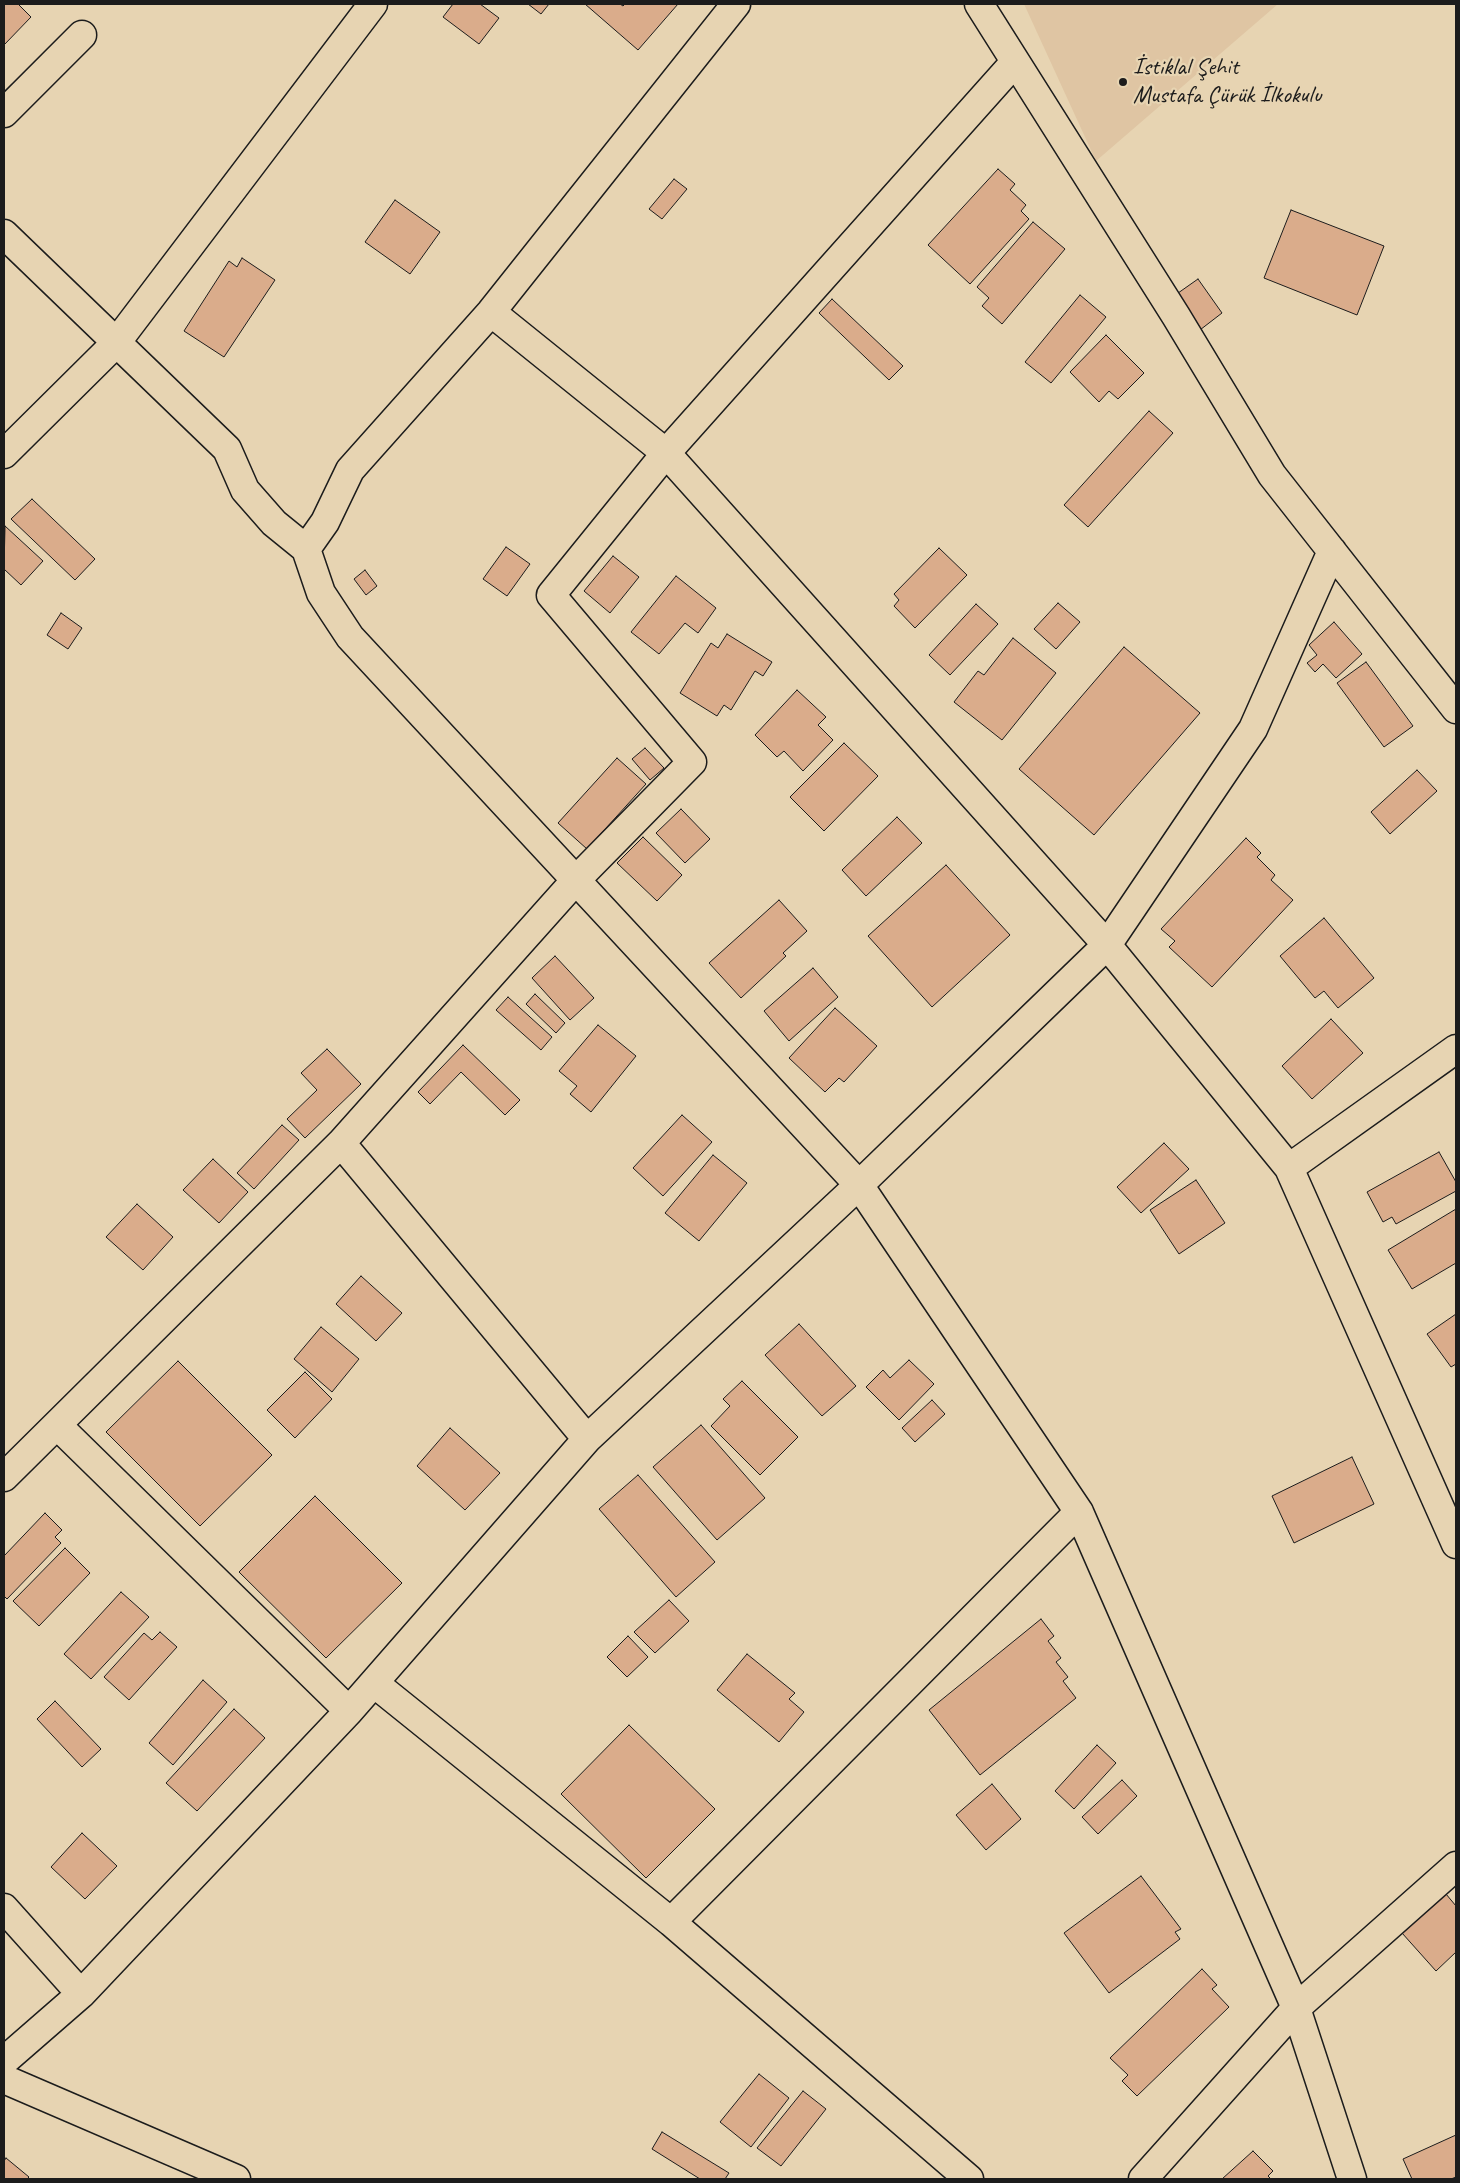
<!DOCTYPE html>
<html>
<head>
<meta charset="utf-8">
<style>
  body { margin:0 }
  #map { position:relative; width:1460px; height:2183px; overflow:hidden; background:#e7d4b2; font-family:Caveat,sans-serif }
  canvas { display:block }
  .frame { position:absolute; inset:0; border:5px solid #1c1c1c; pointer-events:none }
</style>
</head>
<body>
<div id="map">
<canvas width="1460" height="2183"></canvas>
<div class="frame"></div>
</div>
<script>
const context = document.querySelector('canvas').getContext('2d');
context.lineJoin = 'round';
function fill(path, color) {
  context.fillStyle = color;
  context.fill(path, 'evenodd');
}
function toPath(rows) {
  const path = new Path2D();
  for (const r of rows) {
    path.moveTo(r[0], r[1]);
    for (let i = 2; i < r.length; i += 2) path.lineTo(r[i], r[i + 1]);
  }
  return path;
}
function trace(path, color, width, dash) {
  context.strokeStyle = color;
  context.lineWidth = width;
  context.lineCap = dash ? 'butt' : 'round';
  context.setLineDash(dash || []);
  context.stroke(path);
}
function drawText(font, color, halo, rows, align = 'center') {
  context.font = font + ' Caveat,sans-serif';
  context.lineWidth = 4.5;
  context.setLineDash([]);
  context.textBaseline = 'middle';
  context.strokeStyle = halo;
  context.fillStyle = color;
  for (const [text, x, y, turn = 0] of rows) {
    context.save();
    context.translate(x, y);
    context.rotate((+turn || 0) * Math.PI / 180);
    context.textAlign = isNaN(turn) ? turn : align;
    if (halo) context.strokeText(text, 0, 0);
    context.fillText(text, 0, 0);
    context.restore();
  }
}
fill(toPath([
  [1024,4,1278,4,1096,161]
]), '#dfc5a3');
const building = toPath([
  [4,4,18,4,31,17,4,45,4,4],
  [453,4,480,4,499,18,479,44,443,17,453,4],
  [528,4,549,4,541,14,528,4],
  [585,4,620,4,623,6,625,4,678,4,638,50,585,4],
  [998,169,1015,184,1010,190,1026,205,1021,211,1029,219,970,284,928,245,998,169],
  [674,179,687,189,662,219,649,209,674,179],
  [395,200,440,232,410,274,365,242,395,200],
  [1291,210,1384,246,1357,315,1264,278,1291,210],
  [1033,222,1065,249,1002,324,982,306,989,298,977,287,1033,222],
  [242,258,275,280,224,357,184,331,229,261,237,267,242,258],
  [1198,279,1222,313,1196,333,1171,298,1198,279],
  [1080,295,1106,317,1051,383,1025,362,1080,295],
  [832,299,903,366,889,380,819,313,832,299],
  [1106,335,1144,373,1118,399,1109,391,1099,402,1070,372,1106,335],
  [1149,411,1173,433,1088,527,1064,505,1149,411],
  [32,499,95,559,75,580,11,519,32,499],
  [5,526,43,561,21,585,4,569,5,526],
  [506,547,530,564,507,596,483,579,506,547],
  [939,548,967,575,915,628,894,606,899,600,894,594,939,548],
  [613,556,639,577,610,613,584,591,613,556],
  [365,570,377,586,366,595,354,579,365,570],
  [676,576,716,608,698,633,685,623,659,654,631,632,676,576],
  [1058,603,1080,622,1056,649,1034,629,1058,603],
  [976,604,998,624,950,675,929,655,976,604],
  [61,613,82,628,68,649,47,635,61,613],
  [1334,622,1362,654,1336,678,1323,664,1315,672,1307,663,1317,655,1309,645,1334,622],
  [727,634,772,662,763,676,755,671,731,710,724,705,717,716,680,693,711,643,718,648,727,634],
  [1013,638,1056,673,1002,740,954,702,978,671,984,675,1013,638],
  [1124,647,1200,713,1094,835,1019,769,1124,647],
  [1366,662,1413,726,1384,747,1337,683,1366,662],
  [797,690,826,717,818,725,833,740,803,771,784,751,777,757,755,735,797,690],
  [844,743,878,776,824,831,790,797,844,743],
  [645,748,664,768,650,780,632,759,645,748],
  [617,758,646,784,587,849,558,823,617,758],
  [1417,770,1437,791,1390,834,1371,812,1417,770],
  [681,809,710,839,685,863,656,833,681,809],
  [897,817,922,843,866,896,842,870,897,817],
  [643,837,682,875,657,901,617,863,643,837],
  [1246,838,1261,853,1257,857,1275,875,1271,880,1293,900,1212,987,1169,947,1175,941,1161,929,1246,838],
  [946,865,1010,935,932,1007,868,936,946,865],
  [779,900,807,931,783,953,786,956,741,998,709,963,779,900],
  [1324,918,1374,978,1338,1008,1324,991,1315,998,1280,956,1324,918],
  [555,956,594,998,570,1020,532,978,555,956],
  [813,968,838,997,789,1041,764,1011,813,968],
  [535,994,565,1023,556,1033,526,1004,535,994],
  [508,997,552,1037,541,1050,496,1010,508,997],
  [835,1008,877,1046,844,1082,839,1078,825,1092,789,1058,835,1008],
  [1331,1019,1363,1053,1312,1099,1282,1066,1331,1019],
  [598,1025,636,1056,591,1112,570,1094,577,1086,559,1071,598,1025],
  [463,1045,520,1100,505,1115,461,1072,430,1104,418,1092,463,1045],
  [327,1049,361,1084,305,1138,287,1119,317,1090,301,1073,327,1049],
  [682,1115,712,1142,663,1196,633,1168,682,1115],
  [282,1125,299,1140,254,1189,237,1173,282,1125],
  [1164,1143,1189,1169,1141,1213,1117,1187,1164,1143],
  [1439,1152,1456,1182,1456,1191,1396,1224,1392,1217,1383,1222,1367,1192,1439,1152],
  [713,1155,747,1183,699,1241,665,1213,713,1155],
  [213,1159,248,1192,219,1223,183,1190,213,1159],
  [1196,1180,1225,1223,1179,1254,1150,1210,1196,1180],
  [137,1204,173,1237,143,1270,106,1237,137,1204],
  [1456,1209,1456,1263,1412,1289,1388,1250,1456,1209],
  [361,1276,402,1313,376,1341,336,1304,361,1276],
  [1456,1314,1456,1364,1451,1367,1427,1334,1456,1314],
  [799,1324,856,1386,822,1416,765,1355,799,1324],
  [321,1327,359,1359,332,1392,294,1359,321,1327],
  [909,1360,934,1384,899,1420,866,1387,883,1370,890,1378,909,1360],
  [178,1361,272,1455,200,1526,106,1432,178,1361],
  [305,1372,332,1399,295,1438,267,1410,305,1372],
  [742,1381,798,1437,760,1475,711,1426,730,1406,723,1399,742,1381],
  [932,1400,945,1414,915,1442,902,1428,932,1400],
  [701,1425,765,1498,717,1540,653,1467,701,1425],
  [450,1428,500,1473,465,1510,417,1466,450,1428],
  [1352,1457,1374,1504,1294,1543,1272,1496,1352,1457],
  [638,1475,715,1562,676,1597,599,1509,638,1475],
  [315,1496,402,1583,326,1658,239,1572,315,1496],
  [45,1513,62,1530,55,1537,61,1543,7,1599,4,1596,4,1556,45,1513],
  [65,1548,90,1573,39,1626,13,1601,65,1548],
  [121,1592,149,1617,91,1679,64,1654,121,1592],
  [669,1600,689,1621,655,1653,634,1632,669,1600],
  [1041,1619,1054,1636,1048,1641,1061,1658,1056,1662,1068,1677,1063,1681,1076,1698,980,1775,929,1710,1041,1619],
  [160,1632,177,1647,129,1700,104,1677,144,1633,152,1640,160,1632],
  [628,1636,648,1657,627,1677,607,1657,628,1636],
  [747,1654,795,1693,789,1699,804,1712,779,1742,717,1690,747,1654],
  [203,1680,227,1702,173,1765,149,1743,203,1680],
  [55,1701,101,1749,82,1767,37,1719,55,1701],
  [234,1709,265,1738,197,1811,166,1783,234,1709],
  [629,1725,715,1809,646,1878,561,1794,629,1725],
  [1097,1745,1116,1763,1074,1809,1055,1791,1097,1745],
  [1122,1780,1137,1796,1098,1834,1082,1817,1122,1780],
  [992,1784,1021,1819,986,1850,956,1815,992,1784],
  [82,1833,117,1866,85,1899,51,1867,82,1833],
  [1141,1876,1181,1929,1175,1932,1180,1939,1109,1993,1064,1933,1141,1876],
  [1446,1894,1456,1906,1456,1952,1436,1971,1402,1933,1446,1894],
  [1202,1969,1217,1985,1212,1989,1229,2007,1137,2096,1122,2081,1128,2075,1110,2058,1202,1969],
  [759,2074,789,2098,751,2147,720,2122,759,2074],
  [803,2091,826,2109,781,2166,757,2148,803,2091],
  [662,2132,729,2173,725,2179,700,2179,652,2149,662,2132],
  [1456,2135,1456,2177,1451,2179,1412,2179,1403,2159,1456,2135],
  [1253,2151,1273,2171,1268,2176,1271,2179,1222,2179,1253,2151],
  [6,2158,29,2177,27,2179,4,2179,4,2161,6,2158]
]);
fill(building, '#daac8b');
trace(building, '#1c1c1c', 1);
const minor = toPath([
  [736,4,491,312,350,470,325,522,306,549,321,593,350,637,859,1185,1079,1512,1296,2008,1352,2179],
  [979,4,1176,316,1272,475,1456,709],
  [4,113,82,35],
  [4,234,227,449,245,490,274,523,306,549],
  [491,312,666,453,1107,945,1289,1168,1456,1544],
  [4,454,116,343,373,4],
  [341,1143,587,1439],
  [1289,1168,1456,1049],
  [57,1425,349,1711],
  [4,1477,341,1143,575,881,692,762,551,595,666,453,1015,62],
  [374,1683,671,1922,969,2179],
  [4,1908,81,1994],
  [671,1922,1079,1512],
  [4,2061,81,1994,349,1711,587,1439,859,1185,1107,945,1253,729,1332,551],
  [4,2079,236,2179],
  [1143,2179,1296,2008,1456,1866]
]);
trace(minor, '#1c1c1c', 31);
trace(minor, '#e7d4b2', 28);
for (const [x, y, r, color] of [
  [1123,82,5,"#1c1c1c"]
]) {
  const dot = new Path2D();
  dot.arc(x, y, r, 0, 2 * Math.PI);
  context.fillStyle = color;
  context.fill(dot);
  trace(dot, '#e7d4b2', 2);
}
drawText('24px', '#1c1c1c', '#e7d4b2', [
  ["İstiklal Şehit",1133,68],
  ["Mustafa Çürük İlkokulu",1133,96]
], 'left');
</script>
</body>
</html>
